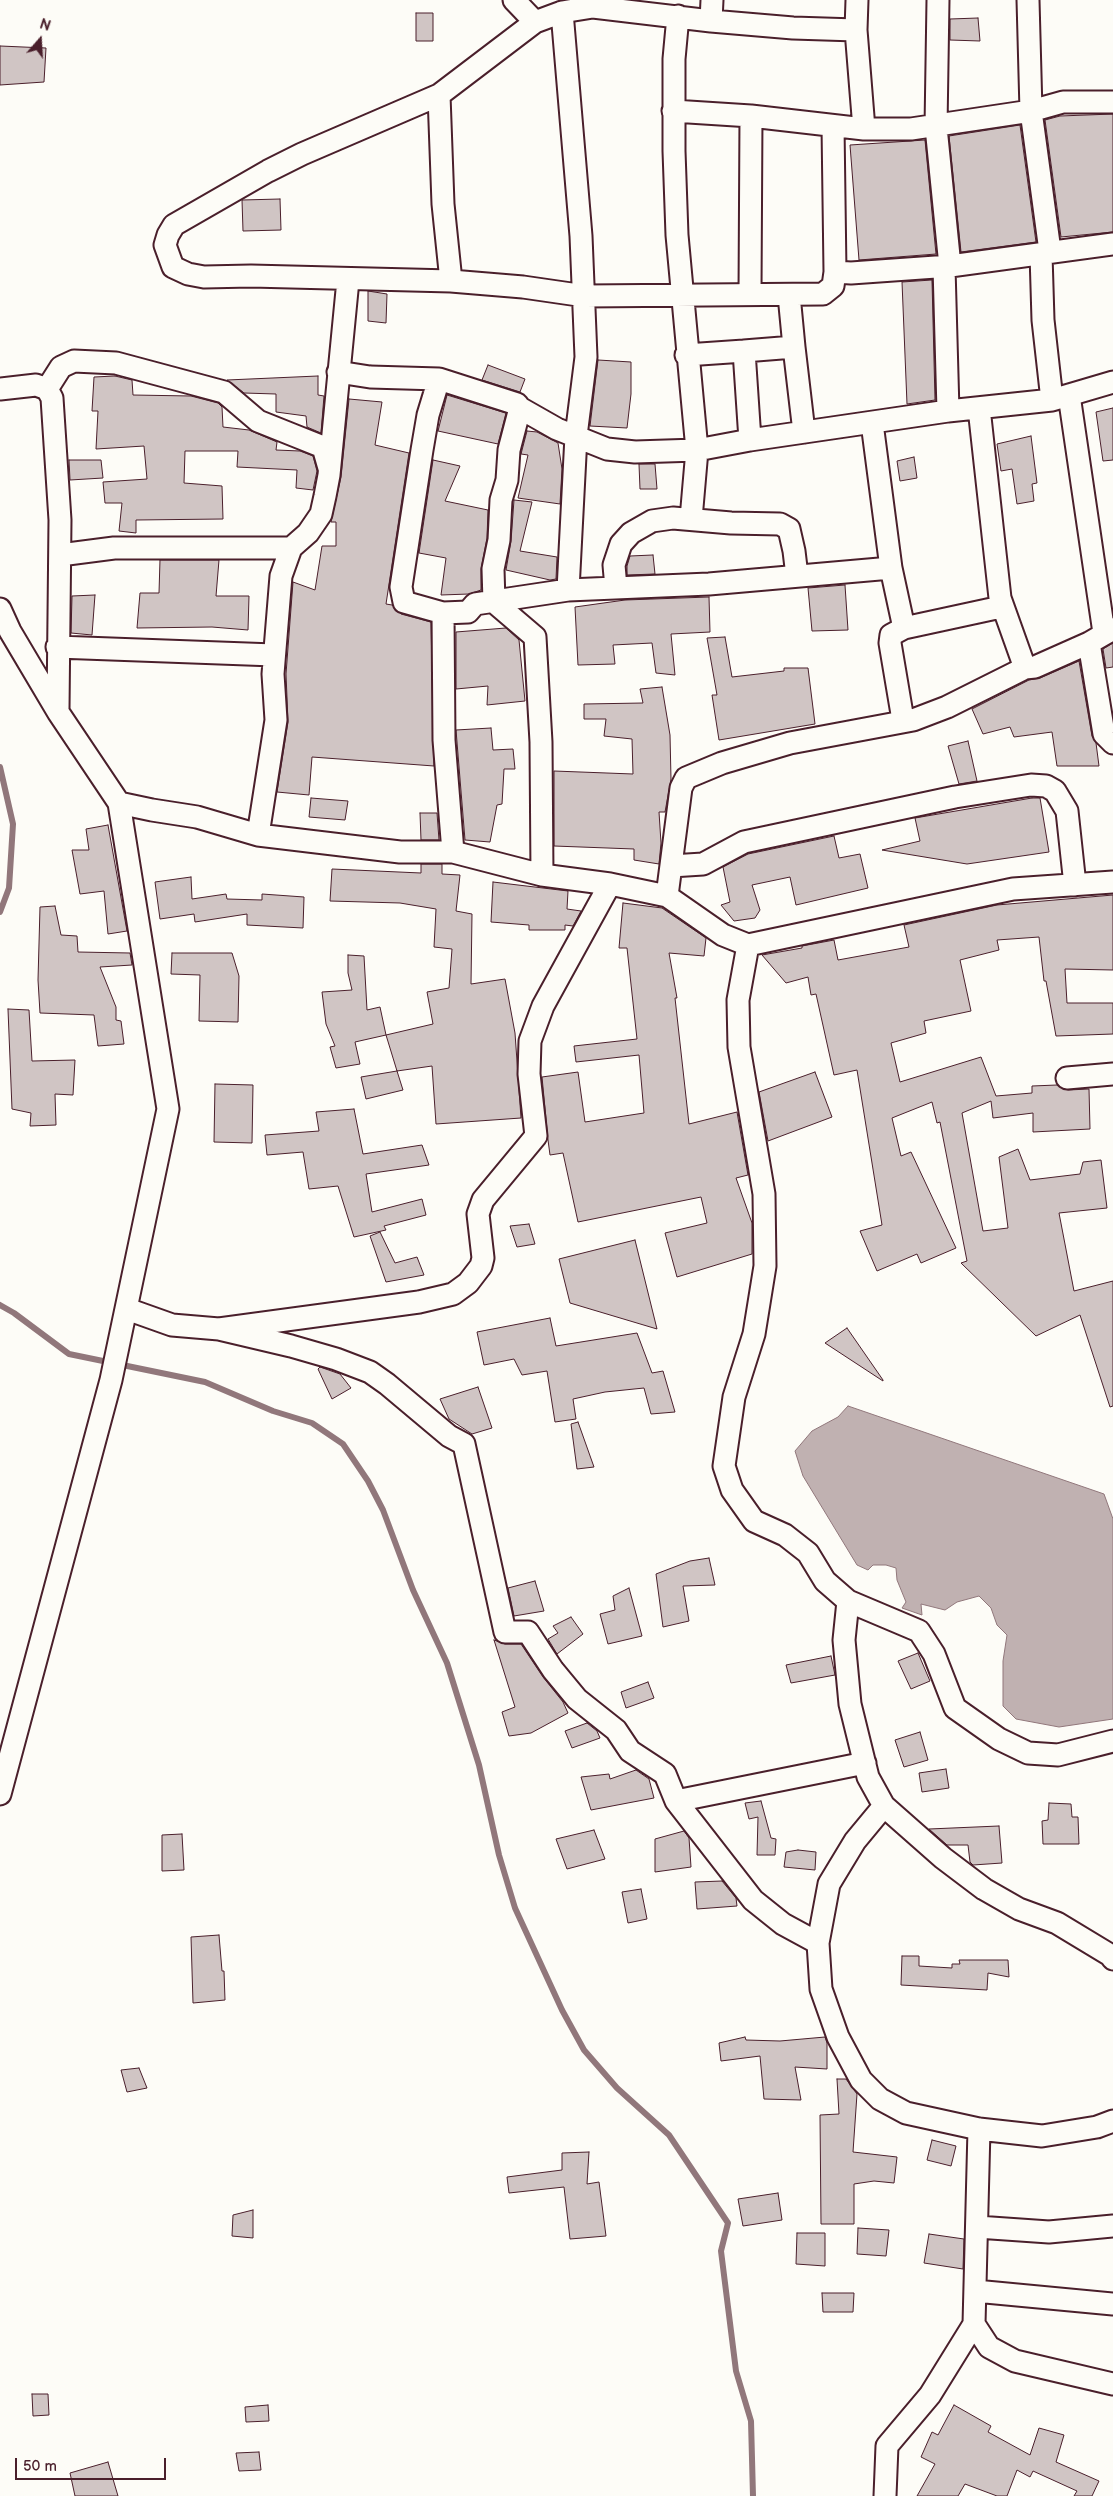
<!DOCTYPE html>
<html>
<head>
<meta charset="utf-8">
<style>
  body { margin:0 }
  #map { position:relative; width:1113px; height:2496px; overflow:hidden; background:#fdfcf7; font-family:"Balsamiq Sans",sans-serif }
  canvas { display:block }
  .north { position:absolute; left:15px; top:15px; width:50px; height:50px; -webkit-text-stroke:4px #fdfcf7; paint-order:stroke; rotate:19deg; font-size:14px; font-weight:700; line-height:20px; text-align:center; color:#4a1f2b }
  .north::after { content:''; display:block; margin:auto; width:18px; height:22px; background:#4a1f2b; clip-path:polygon(50% 0,100% 100%,50% 72%,0 100%) }
  .scale { position:absolute; left:15px; top:2458px; width:151px; height:22px; box-sizing:border-box; border:2px solid #4a1f2b; border-top:0; padding-left:6px; font-size:15px; line-height:18px; white-space:nowrap; color:#4a1f2b; -webkit-text-stroke:4px #fdfcf7; paint-order:stroke }
</style>
</head>
<body>
<div id="map">
<canvas width="1113" height="2496"></canvas>
<div class="north">N</div>
<div class="scale">50 m</div>
</div>
<script>
const context = document.querySelector('canvas').getContext('2d');
context.lineJoin = 'round';
function fill(path, color) {
  context.fillStyle = color;
  context.fill(path, 'evenodd');
}
function toPath(rows) {
  const path = new Path2D();
  for (const r of rows) {
    path.moveTo(r[0], r[1]);
    for (let i = 2; i < r.length; i += 2) path.lineTo(r[i], r[i + 1]);
  }
  return path;
}
function trace(path, color, width, dash) {
  context.strokeStyle = color;
  context.lineWidth = width;
  context.lineCap = dash ? 'butt' : 'round';
  context.setLineDash(dash || []);
  context.stroke(path);
}
const water = toPath([
  [848,1406,1104,1494,1113,1519,1113,1719,1059,1727,1016,1719,1003,1706,1003,1661,1007,1635,997,1625,991,1608,979,1596,957,1602,945,1610,921,1604,922,1615,902,1608,906,1602,897,1580,896,1568,886,1565,873,1565,868,1570,857,1565,803,1476,795,1451,812,1431,838,1417,848,1406]
]);
fill(water, '#c0b1b1');
trace(water, '#91777b', 1);
trace(toPath([
  [0,767,13,824,9,888,0,912],
  [0,1305,14,1313,69,1354,205,1382,273,1411,312,1423,343,1444,368,1481,383,1510,413,1590,447,1663,479,1765,499,1855,515,1908,562,2010,584,2050,617,2088,669,2135,728,2223,721,2251,736,2371,751,2421,753,2496]
]), '#91777b', 6);
const building = toPath([
  [416,13,433,13,433,41,416,41,416,13],
  [978,18,980,41,950,40,950,19,978,18],
  [0,46,46,48,44,82,0,85,0,46],
  [1113,114,1113,232,1061,237,1045,120,1060,116,1113,114],
  [1020,125,1036,242,961,252,949,136,1020,125],
  [925,140,936,254,859,260,850,145,925,140],
  [280,199,281,230,243,231,242,200,280,199],
  [932,280,935,400,907,404,902,282,932,280],
  [368,291,387,294,386,323,368,321,368,291],
  [598,360,631,362,631,394,627,428,590,426,598,360],
  [488,365,525,379,520,392,482,380,488,365],
  [115,376,132,380,133,395,191,396,218,403,222,407,223,427,249,430,277,442,276,450,300,451,313,456,317,471,313,490,296,488,297,470,237,467,238,451,185,451,184,483,222,486,223,519,136,520,136,533,119,531,122,503,105,503,103,482,147,479,144,446,96,449,98,411,92,411,94,377,115,376],
  [318,376,318,395,324,396,321,433,307,427,306,416,276,412,276,394,244,393,227,380,318,376],
  [447,395,506,413,498,444,438,431,447,395],
  [349,399,382,402,375,445,409,453,386,604,392,605,401,614,431,622,434,766,312,757,309,795,277,792,288,722,286,674,293,582,315,590,322,546,336,546,336,522,331,522,341,477,349,399],
  [1113,408,1113,460,1103,461,1096,412,1113,408],
  [527,431,537,432,558,443,562,469,560,504,518,498,528,455,521,454,527,431],
  [1031,436,1037,483,1032,484,1034,501,1017,504,1012,469,1001,471,997,444,1031,436],
  [914,457,917,478,900,481,897,461,914,457],
  [69,460,101,460,103,478,70,480,69,460],
  [433,460,460,466,445,501,488,510,487,538,481,569,481,590,469,594,441,595,446,558,419,553,433,460],
  [639,464,655,464,657,489,640,489,639,464],
  [514,500,532,502,520,551,557,557,556,579,550,580,506,570,511,541,514,500],
  [653,555,655,574,627,575,627,566,630,556,653,555],
  [160,560,219,560,216,596,249,596,248,630,212,627,137,628,140,593,159,593,160,560],
  [845,585,848,630,812,631,808,588,845,585],
  [95,595,92,635,71,633,72,596,95,595],
  [709,597,710,632,671,634,675,675,656,673,652,643,613,645,615,664,578,665,575,607,625,600,709,597],
  [506,628,519,640,525,701,487,705,488,686,456,689,456,632,506,628],
  [725,637,732,677,784,671,784,668,808,668,815,724,719,740,712,695,717,695,707,638,725,637],
  [1113,643,1113,667,1106,668,1103,649,1113,643],
  [1079,661,1092,736,1096,743,1099,766,1057,766,1052,732,1014,737,1010,727,983,734,972,709,1029,680,1040,678,1079,661],
  [662,687,670,735,671,779,665,812,659,812,661,843,659,864,634,860,634,849,554,846,554,771,633,774,632,739,604,736,606,719,584,719,584,704,643,703,640,689,662,687],
  [491,728,493,750,513,749,515,769,504,769,502,804,497,805,490,842,465,840,456,730,491,728],
  [968,741,977,781,959,784,948,746,968,741],
  [311,798,348,801,345,820,309,817,311,798],
  [1032,798,1040,798,1049,852,967,864,882,850,920,841,915,818,1032,798],
  [420,813,437,813,439,840,421,840,420,813],
  [108,825,127,931,108,934,104,891,80,894,72,850,89,850,86,829,108,825],
  [834,836,839,858,860,854,868,888,796,905,790,877,752,885,760,910,755,918,734,921,721,905,730,902,723,867,748,854,834,836],
  [421,864,442,864,442,874,460,875,456,911,472,914,471,984,505,979,515,1033,521,1118,436,1124,432,1066,397,1071,386,1035,433,1024,427,992,449,988,452,949,434,947,436,909,400,903,330,901,332,869,421,873,421,864],
  [191,877,192,899,226,894,227,899,262,900,262,894,304,897,303,928,247,925,247,914,195,922,194,914,160,919,155,882,191,877],
  [493,882,568,891,567,909,581,911,573,926,565,925,565,930,529,930,529,925,491,922,493,882],
  [1113,895,1113,970,1065,969,1067,1003,1113,1003,1113,1034,1056,1036,1046,981,1044,981,1039,937,997,940,999,950,960,960,971,1011,924,1021,926,1033,891,1043,900,1082,981,1057,996,1096,1032,1093,1032,1086,1057,1085,1068,1090,1089,1089,1090,1129,1033,1132,1033,1113,993,1118,991,1101,962,1113,983,1231,1008,1228,999,1157,1018,1149,1030,1180,1080,1174,1083,1162,1101,1160,1107,1208,1059,1213,1074,1291,1113,1281,1113,1406,1110,1407,1080,1315,1036,1336,961,1263,967,1261,940,1122,937,1123,932,1102,892,1118,901,1156,911,1152,956,1248,921,1263,917,1254,877,1271,860,1231,882,1225,857,1070,834,1075,816,994,811,995,808,977,786,983,762,955,802,948,802,946,834,940,838,960,909,947,904,925,997,905,1113,895],
  [623,903,662,908,706,938,704,956,669,953,677,998,675,998,689,1124,737,1112,748,1175,736,1178,752,1223,752,1254,677,1277,665,1233,707,1223,701,1197,578,1222,563,1153,550,1155,548,1140,542,1077,578,1072,585,1122,644,1113,639,1055,576,1062,574,1046,637,1039,627,948,619,948,623,903],
  [55,906,61,935,77,936,78,952,130,953,132,965,100,967,116,1007,116,1020,121,1021,124,1044,98,1046,94,1015,40,1013,38,980,40,907,55,906],
  [172,953,232,953,239,976,238,1022,199,1021,200,975,171,974,172,953],
  [348,955,364,956,367,1010,380,1007,386,1035,355,1042,360,1064,336,1068,330,1047,335,1046,326,1024,322,992,352,990,348,973,348,955],
  [8,1009,29,1010,32,1061,75,1060,73,1095,55,1094,56,1125,30,1126,31,1113,12,1109,8,1009],
  [397,1071,403,1090,366,1099,361,1077,397,1071],
  [815,1072,832,1117,768,1141,759,1092,815,1072],
  [215,1084,253,1085,252,1143,214,1142,215,1084],
  [354,1109,363,1154,422,1145,429,1165,366,1174,372,1212,422,1199,426,1215,384,1226,386,1230,354,1237,338,1186,309,1189,303,1152,267,1155,265,1135,319,1131,316,1112,354,1109],
  [529,1224,535,1244,517,1247,510,1226,529,1224],
  [380,1232,395,1263,417,1257,424,1275,386,1282,370,1236,380,1232],
  [635,1240,657,1329,570,1303,559,1259,635,1240],
  [550,1318,556,1346,637,1333,652,1373,663,1371,675,1412,651,1414,644,1388,605,1392,573,1399,576,1419,555,1422,547,1371,522,1375,514,1359,484,1365,477,1332,550,1318],
  [847,1328,883,1380,883,1381,825,1343,847,1328],
  [320,1367,340,1374,351,1388,332,1399,318,1369,320,1367],
  [478,1387,492,1428,472,1434,449,1419,440,1399,478,1387],
  [578,1422,594,1467,577,1469,571,1424,578,1422],
  [709,1558,715,1585,683,1586,689,1621,663,1627,656,1574,690,1561,709,1558],
  [535,1581,544,1611,514,1616,508,1588,535,1581],
  [629,1588,642,1636,608,1644,600,1614,615,1610,613,1596,629,1588],
  [571,1617,583,1634,557,1654,548,1639,558,1633,553,1626,571,1617],
  [494,1640,505,1644,521,1644,543,1677,563,1702,568,1713,531,1733,509,1736,502,1712,515,1707,494,1640],
  [918,1653,930,1681,911,1689,898,1661,918,1653],
  [831,1656,835,1675,791,1683,786,1665,831,1656],
  [648,1682,654,1698,626,1708,621,1692,648,1682],
  [587,1723,597,1731,600,1738,572,1748,565,1731,587,1723],
  [920,1732,928,1760,904,1767,895,1740,920,1732],
  [946,1769,949,1788,922,1792,919,1773,946,1769],
  [636,1770,649,1779,654,1798,591,1810,581,1777,609,1774,610,1779,636,1770],
  [761,1801,771,1838,776,1839,775,1855,757,1855,758,1817,749,1819,745,1803,761,1801],
  [1049,1803,1071,1804,1072,1817,1078,1817,1079,1844,1043,1844,1042,1821,1048,1820,1049,1803],
  [999,1826,1002,1863,973,1865,970,1862,968,1845,947,1845,929,1829,999,1826],
  [594,1830,605,1859,567,1869,556,1839,594,1830],
  [684,1831,689,1838,691,1867,655,1872,655,1839,684,1831],
  [182,1834,184,1870,162,1871,162,1835,182,1834],
  [798,1850,816,1852,815,1870,784,1867,786,1852,798,1850],
  [722,1881,736,1898,737,1906,697,1909,695,1882,722,1881],
  [641,1889,647,1919,628,1923,622,1892,641,1889],
  [219,1935,222,1971,224,1971,225,2000,193,2003,191,1937,219,1935],
  [902,1956,919,1956,919,1966,952,1968,952,1964,960,1964,959,1960,1008,1960,1009,1977,988,1973,987,1990,901,1985,902,1956],
  [745,2037,746,2040,780,2041,825,2037,827,2043,827,2069,795,2067,801,2100,764,2099,760,2056,721,2061,719,2043,745,2037],
  [139,2068,147,2088,127,2092,121,2070,139,2068],
  [837,2079,846,2079,857,2094,853,2152,897,2157,894,2183,874,2181,854,2184,854,2224,821,2224,820,2115,839,2114,837,2079],
  [932,2140,956,2146,951,2166,927,2160,932,2140],
  [589,2152,587,2184,599,2182,606,2236,570,2239,564,2187,509,2193,507,2177,562,2170,562,2153,589,2152],
  [778,2193,782,2220,743,2226,738,2199,778,2193],
  [253,2210,253,2238,232,2236,233,2215,253,2210],
  [858,2228,889,2230,886,2256,857,2254,858,2228],
  [797,2233,825,2233,825,2266,796,2264,797,2233],
  [929,2234,964,2239,963,2269,924,2263,929,2234],
  [822,2293,854,2293,853,2312,823,2312,822,2293],
  [32,2394,48,2394,49,2415,33,2416,32,2394],
  [268,2405,269,2421,246,2422,245,2407,268,2405],
  [954,2405,991,2426,988,2432,1030,2455,1039,2428,1064,2435,1056,2462,1099,2481,1092,2496,1074,2496,1077,2491,1033,2471,1030,2477,1017,2470,1007,2496,997,2496,965,2484,958,2496,917,2496,935,2464,921,2457,932,2432,938,2435,954,2405],
  [259,2452,261,2470,239,2471,236,2453,259,2452],
  [108,2462,118,2496,75,2496,70,2473,108,2462]
]);
fill(building, '#d0c5c4');
trace(building, '#4a1f2b', 1);
const minor = toPath([
  [514,0,535,22],
  [857,0,856,30,864,129],
  [938,0,936,127,950,266],
  [1028,0,1031,111,1050,251],
  [562,12,581,236,586,357,576,436,568,590],
  [678,16,674,59,674,151,677,235,697,450,691,519],
  [711,21,712,0],
  [439,95,443,204,451,281],
  [673,111,751,116,864,129,911,129,1031,111,1063,102,1113,102],
  [833,126,835,272,833,286,823,294,585,296,523,287,451,281,251,276,204,277,188,274,173,267,165,245,168,235,174,225,268,171,302,154,439,95,535,22,562,12,593,7,711,21,793,28,856,30],
  [1041,254,1043,320,1052,400],
  [944,267,948,411],
  [835,272,851,273,950,266,1113,244],
  [750,293,751,116],
  [794,347,804,432],
  [686,355,744,351],
  [338,372,370,377,439,379,517,404,520,408,557,429,607,449,635,452,697,450,750,440,948,411,1052,400,1113,382],
  [439,379,428,415,422,450,401,587,404,602,443,613,468,612,475,604,568,590,709,584,891,568],
  [0,389,36,385,47,389,61,367,74,361,116,363,224,392,258,421,323,447,329,468],
  [47,389,52,398,60,520,58,710],
  [1069,395,1104,633],
  [520,408,509,450,507,480,501,500,499,540,493,569,494,602,535,637,541,742,542,875],
  [979,408,1000,598,1025,668],
  [872,423,891,568,904,628],
  [750,440,744,351,794,347,789,295],
  [60,555,114,548,291,548],
  [616,588,614,565,621,544,631,533,652,521,673,518,731,523,780,524,789,529,794,551,797,576],
  [0,609,10,631,58,712,119,803,168,1109,111,1380,0,1794],
  [443,613,444,740,453,852],
  [1089,643,1104,734,1113,743],
  [57,647,274,655],
  [903,720,890,643,891,635,904,628,1001,607],
  [119,803,152,810,197,817,258,835,400,852,453,852,542,875,610,884,667,896,723,935,748,945,1013,889,1113,882],
  [258,835,276,720,273,674,281,576,291,548,308,533,321,514,325,496,329,475,348,280],
  [671,866,703,864,744,842,955,797,1031,785,1046,786,1055,791,1067,811,1075,885],
  [667,896,681,788,686,778,722,763,790,743,913,720,947,707,1025,668,1035,667,1089,643,1113,629],
  [748,945,738,1000,739,1047,764,1194,765,1266,754,1334,734,1397,724,1466,732,1490,754,1521,785,1535,808,1553,825,1581,848,1601,919,1631,934,1654,955,1708,999,1739,1028,1753,1058,1755,1113,1741],
  [1067,1078,1113,1074],
  [127,1309,172,1325,219,1329,419,1302,453,1294,468,1283,481,1266,483,1258,478,1214,483,1200,536,1136,529,1074,530,1041,543,1006,610,884],
  [219,1329,291,1346,336,1359,370,1372,387,1384,449,1436,464,1444,505,1632,528,1632,553,1670,577,1699,616,1730,630,1751,665,1774,676,1801,753,1900,783,1924,818,1943],
  [848,1601,844,1640,850,1704,868,1777,884,1806,943,1858,984,1889,1019,1909,1057,1923,1110,1955,1113,1959],
  [676,1801,865,1763],
  [884,1806,855,1841,829,1884,818,1943,821,1989,838,2037,861,2080,880,2099,906,2113,979,2129,1042,2136,1097,2127,1113,2121],
  [979,2129,974,2324,989,2347,1015,2361,1113,2384],
  [977,2227,1049,2232,1113,2226],
  [975,2291,1113,2304],
  [885,2496,887,2446,930,2395,974,2324]
]);
trace(minor, '#4a1f2b', 25);
trace(minor, '#fdfcf7', 21);
</script>
</body>
</html>
